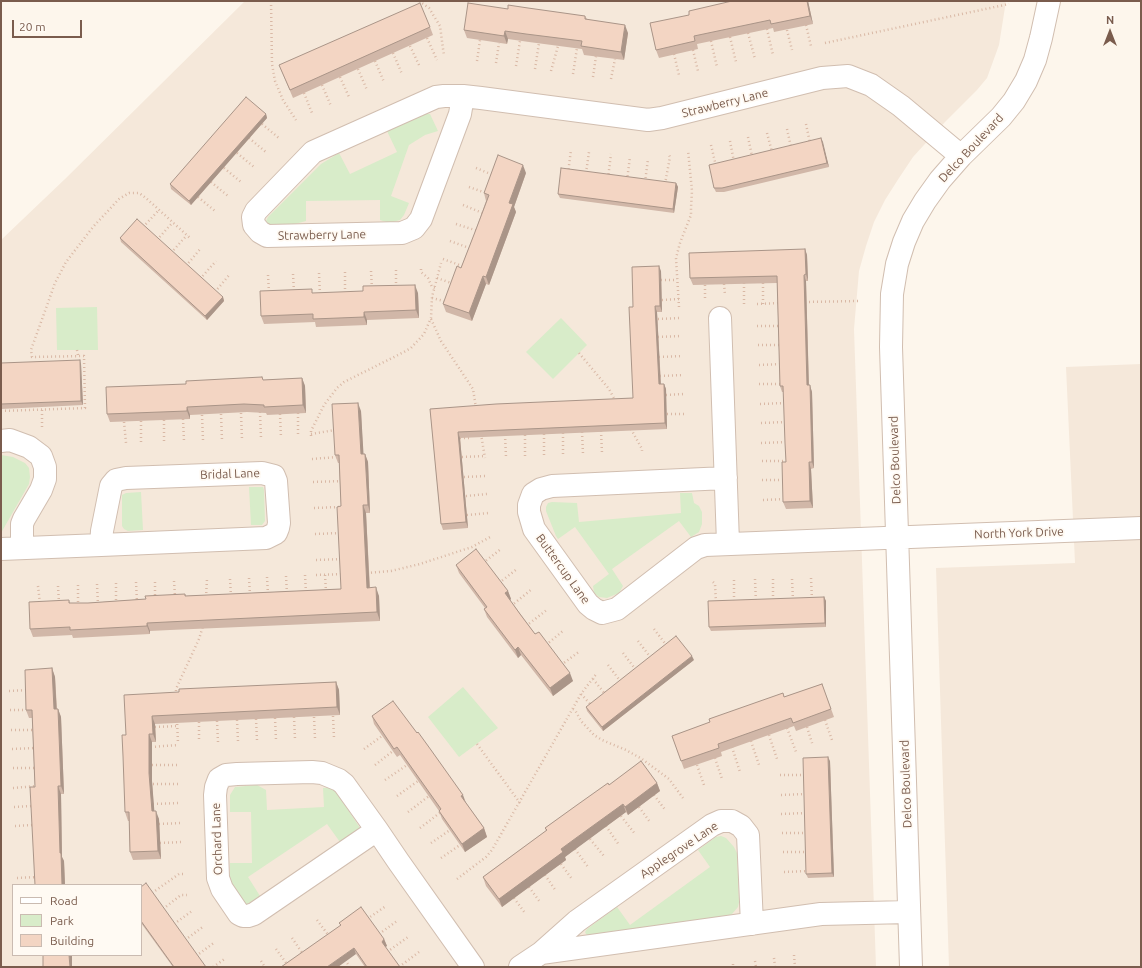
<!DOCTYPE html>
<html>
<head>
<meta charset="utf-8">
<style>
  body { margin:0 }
  #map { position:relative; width:1142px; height:968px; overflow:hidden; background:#fdf6ec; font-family:Ubuntu,sans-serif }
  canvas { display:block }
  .frame { position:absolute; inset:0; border:2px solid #7a5c4d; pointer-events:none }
  .legend { position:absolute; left:12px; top:884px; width:130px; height:72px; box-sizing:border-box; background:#fffaf3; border:1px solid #cabbb1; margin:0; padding:5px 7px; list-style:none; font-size:12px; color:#7a5c4d }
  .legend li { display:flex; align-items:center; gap:8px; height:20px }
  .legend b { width:20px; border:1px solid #cabbb1 }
  .north { position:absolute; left:1090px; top:12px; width:40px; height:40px; -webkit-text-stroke:3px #fffaf3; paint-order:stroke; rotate:0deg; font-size:11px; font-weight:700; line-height:16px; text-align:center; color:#7a5c4d }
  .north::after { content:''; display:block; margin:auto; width:14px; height:18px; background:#7a5c4d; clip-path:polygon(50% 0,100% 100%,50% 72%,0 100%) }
  .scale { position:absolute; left:12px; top:20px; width:70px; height:18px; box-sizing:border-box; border:2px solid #7a5c4d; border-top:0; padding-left:5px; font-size:12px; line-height:14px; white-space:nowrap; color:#7a5c4d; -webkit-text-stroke:3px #fffaf3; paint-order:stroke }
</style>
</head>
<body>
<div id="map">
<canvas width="1142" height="968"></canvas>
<div class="frame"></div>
<ul class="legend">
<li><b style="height:5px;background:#fff"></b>Road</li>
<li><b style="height:11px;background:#d8ecc9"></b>Park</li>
<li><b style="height:11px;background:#f3d5c3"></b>Building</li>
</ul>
<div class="north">N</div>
<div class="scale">20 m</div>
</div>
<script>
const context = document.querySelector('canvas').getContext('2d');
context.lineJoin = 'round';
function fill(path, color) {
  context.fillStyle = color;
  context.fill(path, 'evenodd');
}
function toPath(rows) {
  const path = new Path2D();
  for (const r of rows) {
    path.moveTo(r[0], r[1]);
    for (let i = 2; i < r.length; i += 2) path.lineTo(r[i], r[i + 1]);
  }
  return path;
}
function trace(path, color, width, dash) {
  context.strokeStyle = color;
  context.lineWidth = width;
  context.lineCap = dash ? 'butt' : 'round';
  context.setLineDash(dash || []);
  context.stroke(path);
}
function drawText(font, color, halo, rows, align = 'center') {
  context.font = font + ' Ubuntu,sans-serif';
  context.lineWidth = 3.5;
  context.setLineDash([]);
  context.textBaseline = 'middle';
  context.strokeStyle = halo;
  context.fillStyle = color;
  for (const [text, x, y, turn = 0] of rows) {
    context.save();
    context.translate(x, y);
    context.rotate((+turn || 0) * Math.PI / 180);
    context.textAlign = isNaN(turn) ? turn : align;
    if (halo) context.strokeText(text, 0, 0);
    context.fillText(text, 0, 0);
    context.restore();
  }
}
fill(toPath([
  [245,1,1006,1,999,45,987,78,977,90,945,122,913,157,899,178,885,200,874,222,866,246,859,271,854,329,876,967,1,967,1,240,65,179],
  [13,885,141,885,141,955,13,955],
  [1141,364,1141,967,949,967,936,568,1075,563,1066,367]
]), '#f5e8da');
fill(toPath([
  [420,114,430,114,438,131,425,135,409,145,391,196,409,203,404,215,400,220,389,223,380,220,380,200,306,201,306,221,295,224,268,224,266,221,268,217,321,164,339,153,350,174,397,152,387,131],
  [97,307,98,350,57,350,56,308],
  [561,318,587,345,553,379,526,352],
  [1,455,13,457,25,463,29,468,30,477,29,484,1,533],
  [249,487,263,487,264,490,265,521,262,525,251,525],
  [141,492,143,530,128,531,124,529,122,526,122,495,126,493],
  [680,493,692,493,694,503,699,506,702,512,702,524,699,532,691,537,679,521,612,569,623,586,619,593,607,598,599,597,594,593,593,586,609,574,575,527,558,539,556,536,546,511,546,507,548,503,552,502,577,503,579,522,681,513],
  [463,687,498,728,459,757,428,717],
  [257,785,266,790,267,810,324,807,323,788,333,787,360,828,340,842,327,824,248,877,260,896,246,905,230,882,230,863,252,863,251,812,230,812,230,795,235,787],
  [721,836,726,838,734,847,737,853,739,902,738,907,732,914,728,916,588,936,586,934,585,932,587,929,617,907,630,925,710,867,698,850,716,837]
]), '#d8ecc9');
const minor = toPath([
  [463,96,460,114,421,219,414,228,402,233,267,236,260,232,254,225,253,217,256,211,313,152,436,97,444,96,463,96,481,98,648,120,662,118,822,78,848,76,871,85,901,106,961,156],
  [720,318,728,543],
  [1,441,10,440,29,447,41,456,45,467,45,479,41,490,24,519,22,524,22,548],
  [726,478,552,486,541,489,533,494,529,505,529,512,534,529,588,604,594,609,602,613,617,609,696,548,705,545,1141,528],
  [1,549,101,545,266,538,276,533,278,528,279,523,276,481,274,476,262,473,126,478,116,480,111,486,102,531,101,545],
  [377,830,254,914,248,916,243,916,239,914,222,889,218,878,215,795,216,787,219,779,226,775,237,774,312,772,322,773,339,780,344,784,377,830,398,861,473,967],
  [541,953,577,921,712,825,721,821,732,821,741,826,748,835,752,924],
  [520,967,541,953,821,914,909,912],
  [911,967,891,347,892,294,897,264,904,242,913,221,925,201,940,180,961,156,1001,117,1014,101,1026,81,1035,60,1041,38,1049,1]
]);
trace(minor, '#d1beb0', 24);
trace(toPath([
  [271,1,272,64,275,81,283,100,296,120],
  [419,1,429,8,440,26,444,56],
  [806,25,811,46],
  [767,29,773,55],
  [787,30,792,50],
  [748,33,755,59],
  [730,37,736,62],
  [427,38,437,60],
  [711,41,717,67],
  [825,43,1009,4],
  [410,46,420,67],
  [693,50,698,71],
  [393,53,402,74],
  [674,54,679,75],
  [375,61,384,82],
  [477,61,480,40],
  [496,63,499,43],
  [516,66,520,41],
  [358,69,367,90],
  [535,69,539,43],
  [551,71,558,46],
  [573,74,577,48],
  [340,77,349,97],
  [593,77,596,56],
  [611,79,615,59],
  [322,85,331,106],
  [304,93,312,113],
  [262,124,280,139],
  [806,124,810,143],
  [787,129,791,147],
  [767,133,772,152],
  [748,137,752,156],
  [249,138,267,153],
  [730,141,734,162],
  [711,145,716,166],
  [237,153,254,167],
  [224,168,241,182],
  [476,168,493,175],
  [568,173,571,150],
  [586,173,589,152],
  [608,178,611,154],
  [627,180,630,157],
  [211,182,228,196],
  [645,182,648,159],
  [665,184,670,157,669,155],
  [469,187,486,193],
  [198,197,215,211],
  [463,205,485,214],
  [456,224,478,231],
  [143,227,159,210],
  [157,240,173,222],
  [450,241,472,249],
  [171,253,187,235],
  [443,259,465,267],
  [186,266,201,248],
  [421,269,421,272,428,278,432,287,435,288],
  [396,270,396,288],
  [371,271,372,289],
  [345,272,345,294],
  [319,273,320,295],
  [293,274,294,292],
  [268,275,269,293],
  [437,278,454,284],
  [200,279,216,261],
  [661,280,677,280],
  [744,283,744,305],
  [763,283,763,304],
  [724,284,725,295],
  [705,285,705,300],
  [215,292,230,274],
  [432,298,447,302],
  [662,300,679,299],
  [805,302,859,301],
  [757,304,780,303],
  [679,307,676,258,680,243,691,215,691,208,692,191,688,150],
  [431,319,441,341,473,389,476,408],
  [658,319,680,318],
  [757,326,781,326],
  [658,337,681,336],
  [758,345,781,345],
  [77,350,78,356],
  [579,353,609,389,616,402],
  [659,357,683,356],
  [759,365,782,364],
  [660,376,684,375],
  [759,384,782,384],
  [666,395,685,394],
  [760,404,785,403],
  [42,410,42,429],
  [1,411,85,408,84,356,32,357,31,350,55,283,66,262,93,227,119,199,129,193,139,193,146,198,190,238],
  [260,412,261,438],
  [241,413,242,439],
  [298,413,298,437],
  [221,414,222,440],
  [280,414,281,438],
  [667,414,687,414],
  [202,415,203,440],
  [183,419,184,441],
  [164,420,164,442],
  [141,421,141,443],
  [124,422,126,443],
  [761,423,786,422],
  [631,429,642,449,642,451],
  [601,431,602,453],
  [582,432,583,454],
  [563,433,563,455],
  [311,434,335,430],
  [481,434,485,458],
  [544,434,544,456],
  [505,435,506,457],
  [525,435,525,456],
  [311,436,311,431,324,405,337,388,344,382,404,352,411,348,424,334,431,318,432,297,441,263],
  [460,438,472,438],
  [761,443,787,442],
  [462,457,485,456],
  [312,459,337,457],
  [762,461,787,461],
  [464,477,486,476],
  [762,480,785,480],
  [313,482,342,481],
  [466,496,487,494],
  [763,500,786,499],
  [314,508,339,507],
  [467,515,489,513],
  [315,534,340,533],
  [316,560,343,559],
  [483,563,501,549],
  [367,573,391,571,420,564,472,547,492,536],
  [305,575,306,593],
  [316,575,344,574],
  [325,575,326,592],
  [286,576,287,594],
  [267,577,268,594],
  [249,578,250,595],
  [811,578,812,600],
  [230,579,231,596],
  [755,579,756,603],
  [773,579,773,602],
  [792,579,793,600],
  [734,580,734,604],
  [174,581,175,596],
  [136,582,137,602],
  [155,582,155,597],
  [713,582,715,584,716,603],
  [116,583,116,603],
  [499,583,517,569],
  [97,584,98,605],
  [78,585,78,606],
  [38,586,40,604],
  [58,586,59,603],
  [206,597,207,579],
  [511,606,532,589],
  [526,626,548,609],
  [654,629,667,646],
  [638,641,651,658],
  [546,645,564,630],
  [623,653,636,670],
  [561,665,580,651],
  [608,665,621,682],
  [593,679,605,694],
  [9,691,29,690],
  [581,694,592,706],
  [176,695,176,689,199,639,203,626],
  [573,709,575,710,581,721,594,735,602,740,626,750,642,759,669,779,683,798],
  [10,710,29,710],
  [333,716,334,738],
  [294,717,295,739],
  [314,717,315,738],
  [275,718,276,740],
  [256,719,257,740],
  [177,720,178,743],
  [237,720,238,741],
  [825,720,832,740],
  [217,721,218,742],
  [199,722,199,742],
  [155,727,177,726],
  [807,727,813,746],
  [787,728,796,752],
  [11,730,34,730],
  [769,735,777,759],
  [751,741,759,765],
  [477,744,520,803],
  [151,747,178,745],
  [732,747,740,772],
  [12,749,35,748],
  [364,749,382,736],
  [715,758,722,779],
  [152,765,179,765],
  [375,765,393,751],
  [697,765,704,785],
  [13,768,36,768],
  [780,775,805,775],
  [385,780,407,765],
  [153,784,179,784],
  [13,788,37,786],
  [654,795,666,811],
  [781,795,805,794],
  [397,796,418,781],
  [153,804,180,803],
  [14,807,33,806],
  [639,807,650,822],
  [408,812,429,796],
  [781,814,806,813],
  [621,816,635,834],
  [159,824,181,823],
  [15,826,34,825],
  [606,826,619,845],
  [420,828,441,812],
  [782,833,806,833],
  [590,839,604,856],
  [160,843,182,842],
  [431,843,450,830],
  [575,849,588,867],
  [783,852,807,852],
  [441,858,460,845],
  [561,864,572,879],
  [784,872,808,871],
  [545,875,556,891],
  [17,878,37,877],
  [457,879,486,857,492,850,581,694,597,673],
  [529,887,540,902],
  [152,893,179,874,183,874],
  [514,898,525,913],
  [163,909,181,895,187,895],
  [367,919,386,906],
  [317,920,329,936],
  [174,924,192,911],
  [379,934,397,921],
  [292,938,303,954],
  [185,940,204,926],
  [276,949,289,967],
  [387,952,408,937],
  [794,955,795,967],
  [196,956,215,942],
  [774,958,775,967],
  [345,960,350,967],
  [261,961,265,967],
  [755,961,756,967],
  [733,964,733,967],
  [213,967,226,958],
  [399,967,419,952]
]), '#d9b8a5', 2.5, [1, 3]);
trace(minor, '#fff', 22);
fill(toPath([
  [808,1,813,24,774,32,773,28,697,44,698,49,659,58,656,50,650,23],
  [508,9,585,16,587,19,628,33,624,60,584,55,582,49,529,42,508,39,507,44,467,38,464,30],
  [430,27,433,35,293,98,279,65],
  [266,114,267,118,191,205,171,189,170,184],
  [821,138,829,167,724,192,716,192,714,188],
  [526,173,514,207,516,212,489,285,486,284,472,321,446,312,443,304,461,268,475,232,486,201,484,193],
  [676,183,678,187,674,213,560,198,558,194],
  [120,238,223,297,224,301,207,320,121,242],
  [805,249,807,255,808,281,806,281,809,385,812,392,814,468,811,469,813,508,786,509,783,502,786,462,784,392,782,392,780,386,777,283,693,285,690,278],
  [661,271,662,312,657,312,661,384,664,384,666,389,667,429,460,438,468,528,443,530,441,524,430,409,633,398,633,307],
  [314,293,418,293,419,318,367,320,367,325,316,327,315,322,264,324,261,316],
  [1,363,81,364,83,405,1,409],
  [302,378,305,386,306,413,267,415,266,413,247,412,190,415,190,419,110,422,107,414,263,380],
  [361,411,363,454,365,454,368,462,370,513,366,513,370,588,379,596,380,621,170,630,150,631,150,634,73,638,72,635,33,637,30,629,69,600,70,603,88,603,146,599,185,594,186,596,341,589,341,506,339,463,338,463,335,455],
  [456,565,508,591,511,599,510,600,535,634,573,681,553,696,521,655,518,658,487,617,484,609,485,608,459,573],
  [824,597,826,601,826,627,711,631,709,627],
  [694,660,603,731,587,711,586,707],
  [52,668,55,677,57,709,58,709,61,717,64,794,61,794,62,857,64,861,65,885,35,885,35,787,32,718,29,718,26,710],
  [336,682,339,690,340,715,155,724,156,742,152,742,152,781,154,811,159,819,161,859,133,860,130,852,129,821,128,821,125,812,126,735,179,692],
  [822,684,834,717,796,731,794,726,721,752,722,756,684,769,672,736],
  [372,716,466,803,484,828,487,837,465,852,442,819,439,811,400,755,397,757,374,724],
  [830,761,834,877,808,878,806,874],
  [657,783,660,791,628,815,626,812,579,846,565,857,566,860,502,907,486,886,483,877,546,831,545,828,609,785],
  [141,887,206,967,173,967,141,923],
  [339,923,384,939,387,946,385,947,400,967,365,967,356,954]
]), '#d1b7a8');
fill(toPath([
  [807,1,808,1,813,24,810,16],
  [625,25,628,33,624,60,621,52],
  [505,31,508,39,507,44,504,36],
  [266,114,267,118,191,205,189,201],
  [821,138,823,142,829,167,827,163],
  [523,165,526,173,514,207,516,212,489,285,486,277,509,203],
  [676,183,678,187,674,213,673,209],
  [805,249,807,255,808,281,806,274],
  [659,266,661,271,662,312,660,306],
  [804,275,806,281,809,392,807,385],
  [483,276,486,284,472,321,469,313],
  [415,285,418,293,419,318,416,310],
  [223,297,224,301,207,320,205,316],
  [655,306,657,312,661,389,659,384],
  [364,312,367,320,367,325,364,317],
  [80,360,81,364,83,405,81,401],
  [302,378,305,386,306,413,303,405],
  [664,384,666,389,667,429,665,423],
  [810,385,812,392,814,468,812,462],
  [358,403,361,411,364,462,361,454],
  [187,407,190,415,190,419,187,411],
  [458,432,460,438,468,528,466,522],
  [365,454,368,462,370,513,368,505],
  [809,462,811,469,813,508,810,501],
  [363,505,366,513,370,596,367,588],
  [376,587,379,596,380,621,377,612],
  [508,591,511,599,508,602,505,593],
  [824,597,826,601,826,627,825,623],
  [147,623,150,631,150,634,147,626],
  [518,647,521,655,518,658,515,650],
  [692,656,694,660,603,731,602,727],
  [52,668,55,677,57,717,54,709],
  [570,673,573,681,553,696,550,688],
  [336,682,339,690,340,715,337,707],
  [58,709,61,717,64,794,61,786],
  [152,716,155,724,156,742,153,734],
  [149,734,152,742,152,781,155,819,152,811,149,773],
  [828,757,830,761,834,877,832,873],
  [657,783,660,791,628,815,625,807],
  [58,786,61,794,62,857,64,861,65,885,62,885,60,853],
  [463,795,466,803,461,796],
  [623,804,626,812,565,857,566,860,502,907,499,899,561,849],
  [156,811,159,819,161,859,158,851],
  [484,828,487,837,465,852,462,844],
  [384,939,387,946,384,948,382,942],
  [354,948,356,954,338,967,327,967],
  [69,955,72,955,72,967,70,967]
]), '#aa9588');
const building = toPath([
  [732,1,807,1,810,16,771,24,770,20,694,36,695,41,656,50,650,23,689,15,689,11,732,1],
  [420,3,430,27,290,90,279,65,420,3],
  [468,3,508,9,508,5,528,8,585,16,585,19,625,25,621,52,581,46,582,41,526,34,505,31,504,36,464,30,468,3],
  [246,97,266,114,189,201,170,184,246,97],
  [821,138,827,163,722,188,714,188,709,165,821,138],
  [498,155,523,165,509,203,513,204,486,277,483,276,469,313,443,304,457,266,461,268,475,232,489,195,484,193,498,155],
  [561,168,676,183,673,209,558,194,561,168],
  [137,219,223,297,205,316,120,238,137,219],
  [805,249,806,274,804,275,807,385,810,385,812,462,809,462,810,501,783,502,782,462,786,462,785,443,783,386,780,386,777,276,690,278,689,253,805,249],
  [659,266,660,306,655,306,659,384,664,384,665,423,458,432,466,522,441,524,430,409,496,404,633,398,629,307,633,307,632,267,659,266],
  [415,285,416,310,364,312,364,317,313,319,313,314,261,316,260,291,312,289,312,293,338,292,363,291,363,286,415,285],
  [80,360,81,401,1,404,1,363,80,360],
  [262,377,263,380,302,378,303,405,264,407,264,405,244,404,187,407,187,411,107,414,106,387,186,384,186,381,262,377],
  [358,403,361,454,365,454,368,505,363,505,367,588,376,587,377,612,167,622,147,623,147,626,70,630,70,627,30,629,29,602,69,600,69,603,88,603,146,599,145,596,185,594,185,596,341,589,337,507,341,506,340,481,339,455,335,455,332,404,358,403],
  [476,549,508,591,505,593,520,614,535,634,539,632,570,673,550,688,518,647,515,650,484,609,487,607,456,565,476,549],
  [824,597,825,623,709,627,708,601,824,597],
  [676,636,692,656,602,727,586,707,676,636],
  [52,668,54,709,58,709,61,786,58,786,60,853,61,853,62,885,35,885,30,787,35,787,32,710,26,710,25,670,52,668],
  [336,682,337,707,152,716,153,734,149,734,149,773,152,811,156,811,158,851,130,852,129,812,125,812,123,756,122,735,126,735,124,695,179,692,179,689,336,682],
  [822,684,831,709,793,723,791,718,718,744,719,748,681,761,672,736,710,722,709,719,783,693,784,697,822,684],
  [393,701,417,733,418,732,431,750,463,795,461,796,484,828,462,844,439,811,441,809,397,747,394,749,372,716,393,701],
  [828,757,832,873,806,874,803,758,828,757],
  [641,761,657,783,625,807,623,804,576,838,561,849,563,852,499,899,483,877,547,830,545,828,577,805,608,783,609,785,641,761],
  [146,883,206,967,174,967,141,921,141,887,146,883],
  [361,907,384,939,382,942,400,967,367,967,354,948,327,967,281,967,341,925,339,923,361,907],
  [43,955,69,955,70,967,43,967,43,955]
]);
fill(building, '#f3d5c3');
trace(building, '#aa9588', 1);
drawText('12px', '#7a5c4d', '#fffaf3', [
  ["Strawberry Lane",725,103,-14],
  ["Delco Boulevard",971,148,-47],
  ["Strawberry Lane",322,235,-1],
  ["Delco Boulevard",895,460,-92],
  ["Bridal Lane",230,474,-2],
  ["North York Drive",1019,533,-2],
  ["Buttercup Lane",563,569,54],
  ["Delco Boulevard",906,784,-92],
  ["Orchard Lane",217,839,-92],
  ["Applegrove Lane",679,850,-34]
]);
</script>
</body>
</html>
